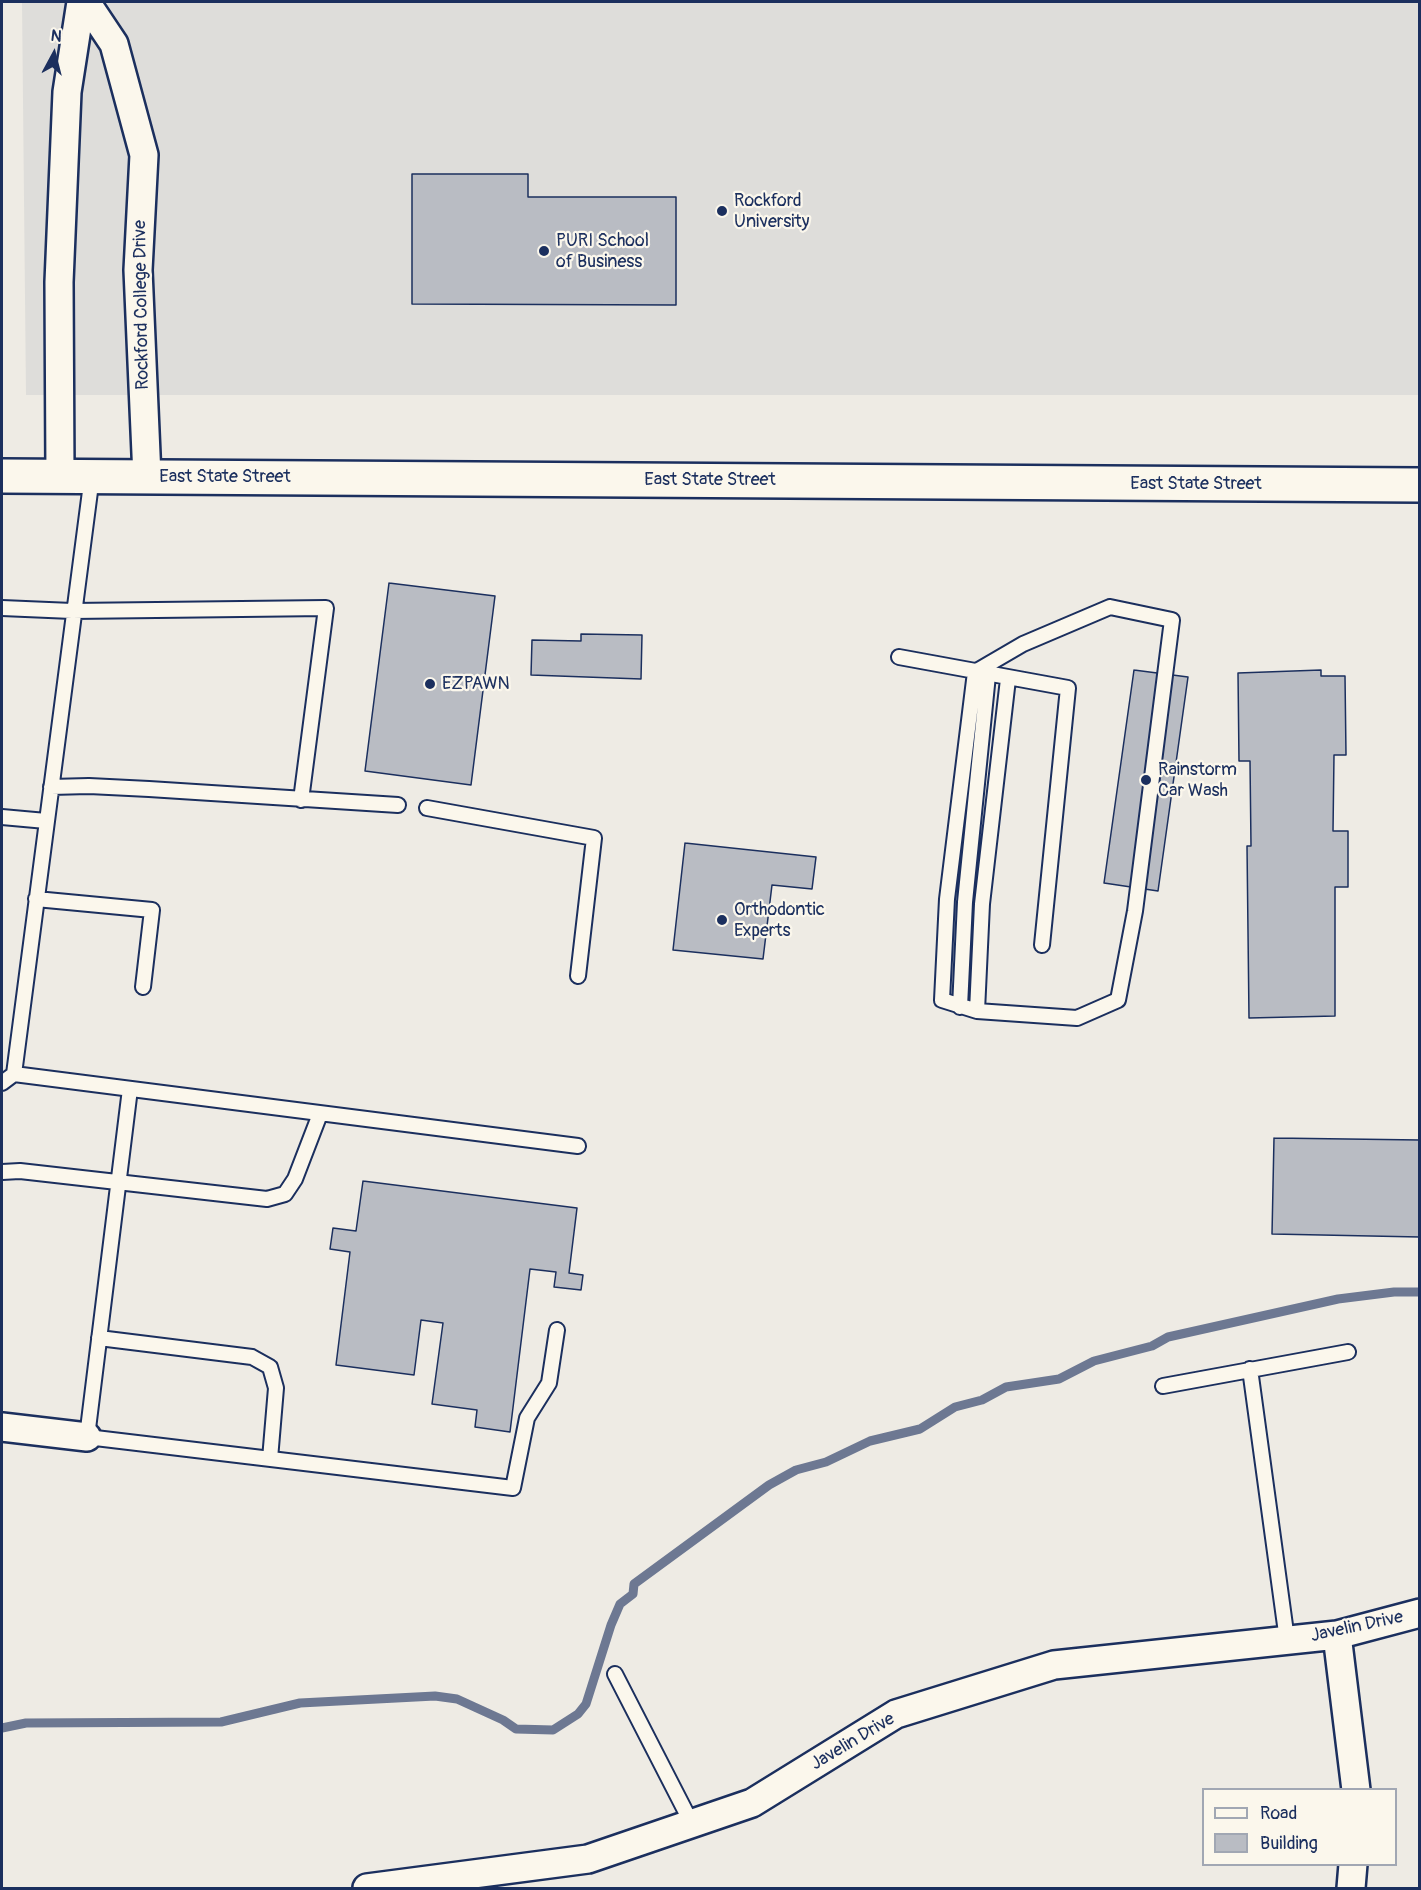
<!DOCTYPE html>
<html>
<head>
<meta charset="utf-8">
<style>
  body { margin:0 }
  #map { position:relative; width:1421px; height:1890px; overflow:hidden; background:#eeebe4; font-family:Pangolin,sans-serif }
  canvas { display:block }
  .frame { position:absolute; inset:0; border:3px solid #1b2f5e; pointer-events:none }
  .legend { position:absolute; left:1202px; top:1788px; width:195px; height:78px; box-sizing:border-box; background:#fbf7ec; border:2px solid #a1a7b3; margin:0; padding:8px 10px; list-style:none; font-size:18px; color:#1b2f5e }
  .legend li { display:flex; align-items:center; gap:12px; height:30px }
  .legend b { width:30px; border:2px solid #a1a7b3 }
  .north { position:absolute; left:24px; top:24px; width:60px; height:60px; -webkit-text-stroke:4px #fbf7ec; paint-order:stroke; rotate:7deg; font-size:16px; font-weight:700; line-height:24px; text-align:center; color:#1b2f5e }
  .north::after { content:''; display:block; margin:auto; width:21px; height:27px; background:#1b2f5e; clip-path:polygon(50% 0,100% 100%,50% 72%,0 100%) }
</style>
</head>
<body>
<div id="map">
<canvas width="1421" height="1890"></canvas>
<div class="frame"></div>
<ul class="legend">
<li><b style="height:8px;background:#fbf7ec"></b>Road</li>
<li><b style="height:16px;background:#b9bcc3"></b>Building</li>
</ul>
<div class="north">N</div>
</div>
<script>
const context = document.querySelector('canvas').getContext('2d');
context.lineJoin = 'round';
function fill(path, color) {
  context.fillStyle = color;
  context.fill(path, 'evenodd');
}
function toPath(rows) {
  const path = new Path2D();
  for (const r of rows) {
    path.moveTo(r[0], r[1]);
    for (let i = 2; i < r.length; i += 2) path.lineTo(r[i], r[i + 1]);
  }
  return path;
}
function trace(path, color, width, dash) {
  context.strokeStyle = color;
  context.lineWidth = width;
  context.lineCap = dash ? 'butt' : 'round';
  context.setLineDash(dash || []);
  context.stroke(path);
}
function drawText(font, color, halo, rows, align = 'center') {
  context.font = font + ' Pangolin,sans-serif';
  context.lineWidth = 4.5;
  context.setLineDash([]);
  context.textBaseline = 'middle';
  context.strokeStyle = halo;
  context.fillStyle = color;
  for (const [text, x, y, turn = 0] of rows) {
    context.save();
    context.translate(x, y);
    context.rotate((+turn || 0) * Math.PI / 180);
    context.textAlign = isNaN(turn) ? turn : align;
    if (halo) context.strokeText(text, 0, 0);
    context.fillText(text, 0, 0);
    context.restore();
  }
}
fill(toPath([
  [22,2,1419,2,1419,395,26,395]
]), '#deddda');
trace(toPath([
  [2,1728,26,1723,221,1722,300,1703,435,1696,457,1699,503,1720,516,1729,553,1730,578,1714,586,1704,611,1625,620,1604,633,1594,634,1584,769,1485,796,1470,826,1462,870,1441,920,1429,955,1407,982,1400,1006,1387,1059,1379,1094,1361,1152,1346,1168,1337,1338,1299,1394,1292,1420,1292]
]), '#6d7892', 9);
const building = toPath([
  [412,174,528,174,528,197,676,197,676,305,412,304,412,174],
  [389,583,495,596,471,785,365,771,389,583],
  [581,634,642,635,641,679,531,675,532,640,581,641,581,634],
  [1134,670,1188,677,1158,891,1104,883,1134,670],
  [1321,670,1321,676,1345,676,1346,755,1334,755,1333,831,1348,831,1348,887,1335,887,1335,1016,1249,1018,1247,846,1251,846,1250,761,1239,761,1238,673,1321,670],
  [685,843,816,857,812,889,772,885,763,959,673,950,685,843],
  [1274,1138,1420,1140,1420,1237,1272,1234,1274,1138],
  [363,1181,577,1208,569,1273,583,1275,581,1290,554,1287,556,1272,530,1269,510,1432,475,1427,477,1410,432,1404,443,1323,421,1320,414,1375,336,1365,350,1252,330,1249,333,1228,356,1231,363,1181]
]);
fill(building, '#b9bcc3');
trace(building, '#1b2f5e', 1.5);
const lane = toPath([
  [1110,607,1172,620,1135,911,1118,1000,1077,1018,977,1011,942,1000,947,899,975,672,1023,644,1110,607],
  [2,608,72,611,326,608,301,800],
  [899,657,1068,688,1042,945],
  [51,787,89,786,149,789,398,805],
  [427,808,594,838,578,976],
  [2,817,46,821],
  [36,899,152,910,143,987],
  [960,1007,965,902,988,675],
  [977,1011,982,904,1008,679],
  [14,1074,92,476],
  [2,1083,14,1074,578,1146],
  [130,1089,87,1437,513,1488,527,1418,549,1383,557,1330],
  [2,1172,20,1171,267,1199,285,1194,295,1179,320,1114],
  [99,1338,252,1357,270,1367,276,1388,270,1459],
  [1250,1369,1287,1640],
  [1163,1386,1348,1352],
  [615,1674,692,1824]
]);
const street = toPath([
  [86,2,114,44,144,155,138,270,147,477],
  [60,476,59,282,67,92,81,2],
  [2,1427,87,1437],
  [1337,1635,1356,1790],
  [367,1888,588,1859,752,1803,896,1714,1054,1665,1337,1635,1420,1613],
  [1351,1888,1353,1864]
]);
const primary = toPath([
  [2,476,1420,485]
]);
trace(lane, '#1b2f5e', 18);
trace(street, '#1b2f5e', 32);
trace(primary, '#1b2f5e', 38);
trace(lane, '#fbf7ec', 14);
trace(street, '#fbf7ec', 27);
trace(primary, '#fbf7ec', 33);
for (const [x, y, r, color] of [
  [722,211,6,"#1b2f5e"],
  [544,251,6,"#1b2f5e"],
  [430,684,6,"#1b2f5e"],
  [1146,780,6,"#1b2f5e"],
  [722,920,6,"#1b2f5e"]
]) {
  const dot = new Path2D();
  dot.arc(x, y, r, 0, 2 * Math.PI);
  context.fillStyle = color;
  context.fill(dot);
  trace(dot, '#fbf7ec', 2);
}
drawText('18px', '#1b2f5e', '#fbf7ec', [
  ["Rockford",734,201],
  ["University",734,222],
  ["PURI School",556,241],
  ["of Business",556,262],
  ["EZPAWN",442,684],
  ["Rainstorm",1158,770],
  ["Car Wash",1158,791],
  ["Orthodontic",734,910],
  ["Experts",734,931]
], 'left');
drawText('18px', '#1b2f5e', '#fbf7ec', [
  ["Rockford College Drive",142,305,-91],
  ["East State Street",225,477],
  ["East State Street",710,480],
  ["East State Street",1196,484],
  ["Javelin Drive",1357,1627,-12],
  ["Javelin Drive",853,1742,-31]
]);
</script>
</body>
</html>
